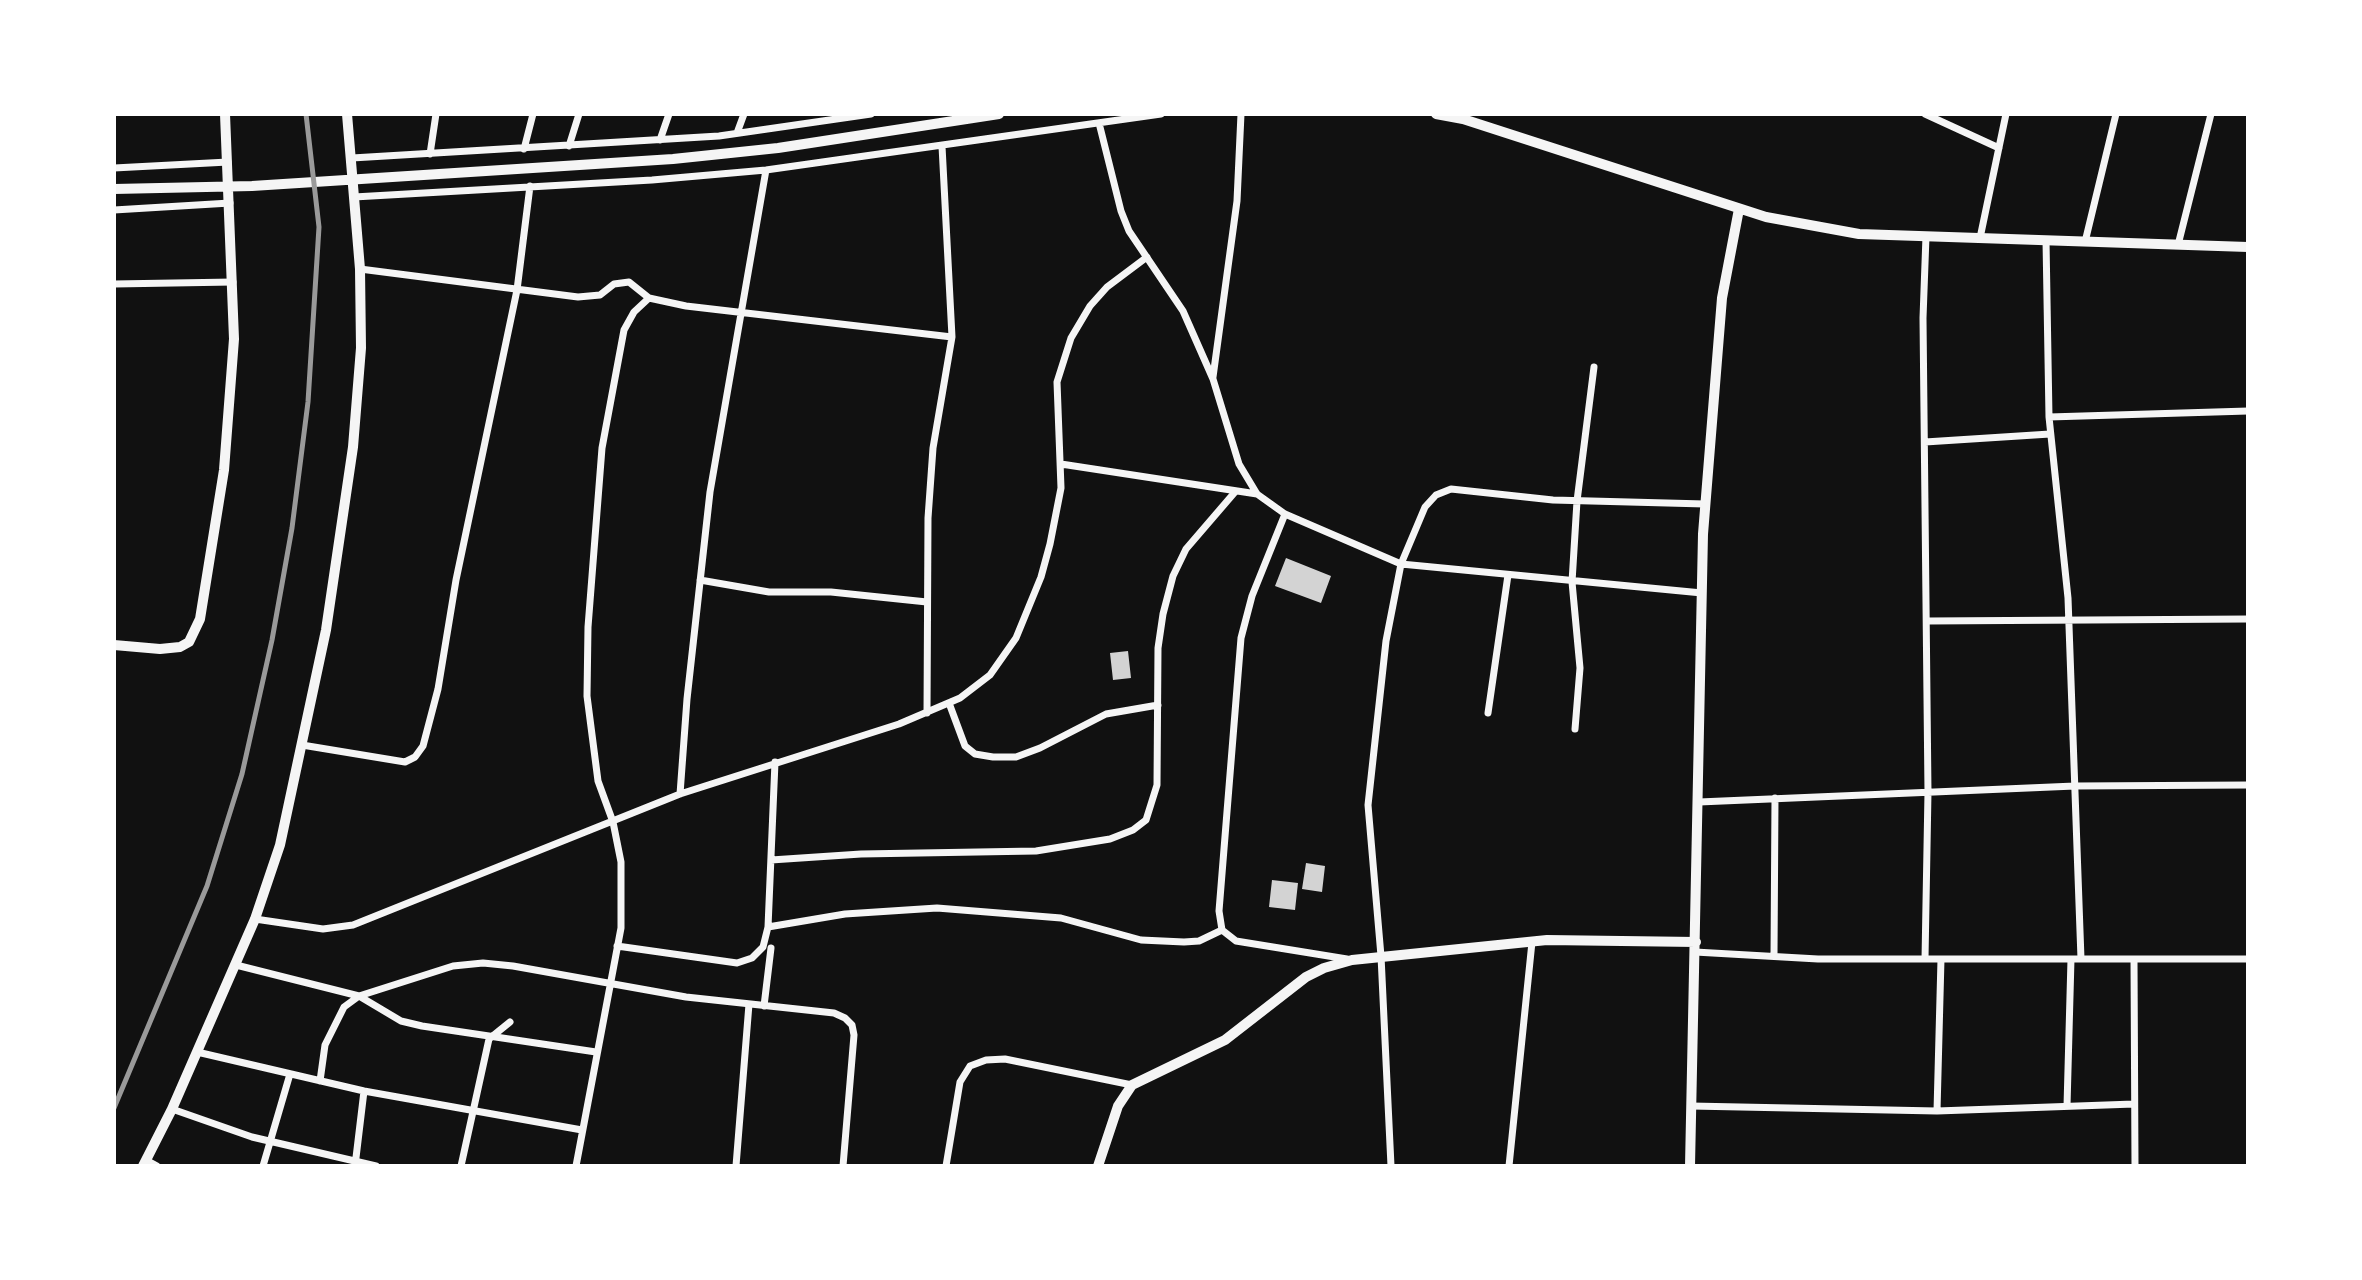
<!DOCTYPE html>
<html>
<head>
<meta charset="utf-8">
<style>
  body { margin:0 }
  #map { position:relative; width:2362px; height:1280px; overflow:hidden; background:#111; font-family:Quicksand,sans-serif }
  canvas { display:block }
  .frame { position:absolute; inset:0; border:116px solid #fff; pointer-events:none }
</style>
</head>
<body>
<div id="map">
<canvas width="2362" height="1280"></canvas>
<div class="frame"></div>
</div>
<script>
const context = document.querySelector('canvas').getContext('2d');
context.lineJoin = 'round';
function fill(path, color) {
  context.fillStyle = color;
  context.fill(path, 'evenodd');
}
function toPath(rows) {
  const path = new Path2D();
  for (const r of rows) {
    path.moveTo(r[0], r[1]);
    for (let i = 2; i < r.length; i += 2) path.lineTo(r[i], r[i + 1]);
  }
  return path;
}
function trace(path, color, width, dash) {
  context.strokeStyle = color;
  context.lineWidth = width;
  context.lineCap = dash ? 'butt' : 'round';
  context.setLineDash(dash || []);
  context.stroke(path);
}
fill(toPath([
  [1286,558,1331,576,1321,603,1275,586],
  [1128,651,1131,678,1113,680,1110,653],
  [1306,863,1325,866,1322,892,1302,889],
  [1272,880,1298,883,1295,910,1269,907]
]), '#d3d3d3');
trace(toPath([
  [1925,114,1999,148],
  [1099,123,1121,211,1129,231,1183,311,1213,379,1239,464,1257,494,1285,514,1401,564,1702,593],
  [737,133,744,114],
  [660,140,669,114],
  [569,146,579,114],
  [524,149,533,114],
  [430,154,436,114],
  [352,158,719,136,871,114],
  [114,168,228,162],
  [354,197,652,180,766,170,1161,114],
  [114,210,230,203],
  [1980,238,2006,114],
  [2046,240,2049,417,2248,411],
  [2085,242,2116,114],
  [2178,245,2211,114],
  [360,269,578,297,600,295,614,284,629,282,649,298,686,306,952,337],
  [114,284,233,282],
  [1213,377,1237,201,1241,114],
  [2049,417,2068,598,2081,959],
  [1925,442,2050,434],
  [1061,464,1257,494],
  [1285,514,1252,596,1241,638,1219,911,1222,930,1236,941,1347,959],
  [700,580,769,592,831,592,927,602],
  [1928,621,2248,619],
  [949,703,965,746,975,754,993,757,1016,757,1040,748,1106,714,1158,705],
  [927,713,928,518,933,448,952,337,942,146],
  [1488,713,1508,575],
  [1575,729,1580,668,1572,582,1577,501,1594,367],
  [302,745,405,762,415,757,423,746,438,689,456,580,517,290,530,186],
  [680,794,687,699,710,492,766,170],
  [1699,802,2075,786,2248,785],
  [771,860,861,854,1036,851,1110,839,1133,830,1146,820,1157,785,1158,648,1163,614,1173,576,1186,549,1235,492],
  [255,919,323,929,353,925,680,794,899,724,960,698,990,675,1016,638,1041,577,1050,544,1061,488,1057,382,1071,338,1090,306,1107,287,1147,257],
  [768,927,845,914,937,908,1061,918,1141,940,1184,942,1199,941,1222,930],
  [617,946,737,963,752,958,763,947,768,927,775,762],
  [1695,952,1818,959,2248,959],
  [1774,956,1775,798],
  [1925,959,1928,792,1923,318,1926,236],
  [2134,959,2135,1166],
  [236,965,359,996,401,1021,422,1026,596,1052],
  [764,1006,771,948],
  [197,1052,364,1091,582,1130],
  [320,1081,325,1045,344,1007,359,996,453,966,483,963,513,966,686,997,834,1013,845,1018,852,1025,854,1035,843,1166],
  [1691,1106,1937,1111,2134,1104],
  [2067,1106,2071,959],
  [172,1109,252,1137,376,1166],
  [1937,1111,1941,959],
  [146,1160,157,1166],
  [263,1166,290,1074],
  [355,1166,364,1091],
  [461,1166,489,1039,510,1022],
  [576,1166,621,928,621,862,613,822,598,781,587,696,588,627,602,448,624,330,634,312,649,298],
  [736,1166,749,1004],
  [946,1166,960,1082,970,1066,986,1060,1005,1059,1132,1085],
  [1391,1166,1381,956,1368,805,1386,641,1401,564,1425,507,1436,495,1451,489,1553,500,1705,504],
  [1509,1166,1532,942]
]), '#f5f5f5', 7);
trace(toPath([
  [1436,114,1463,119,1766,217,1859,234,2248,247],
  [114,189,252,186,673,159,778,148,999,114],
  [114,645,160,649,180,647,189,642,200,619,224,470,234,339,225,114],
  [143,1166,172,1109,255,919,280,845,326,630,353,447,361,348,360,269,347,114],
  [1098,1166,1118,1106,1132,1085,1225,1040,1306,977,1324,968,1352,960,1547,940,1696,942],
  [1690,1166,1703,534,1722,298,1739,209]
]), '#f5f5f5', 10);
trace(toPath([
  [114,1108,207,886,242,774,272,640,292,528,308,402,319,227,306,114]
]), '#9a9a9a', 5);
</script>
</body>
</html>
